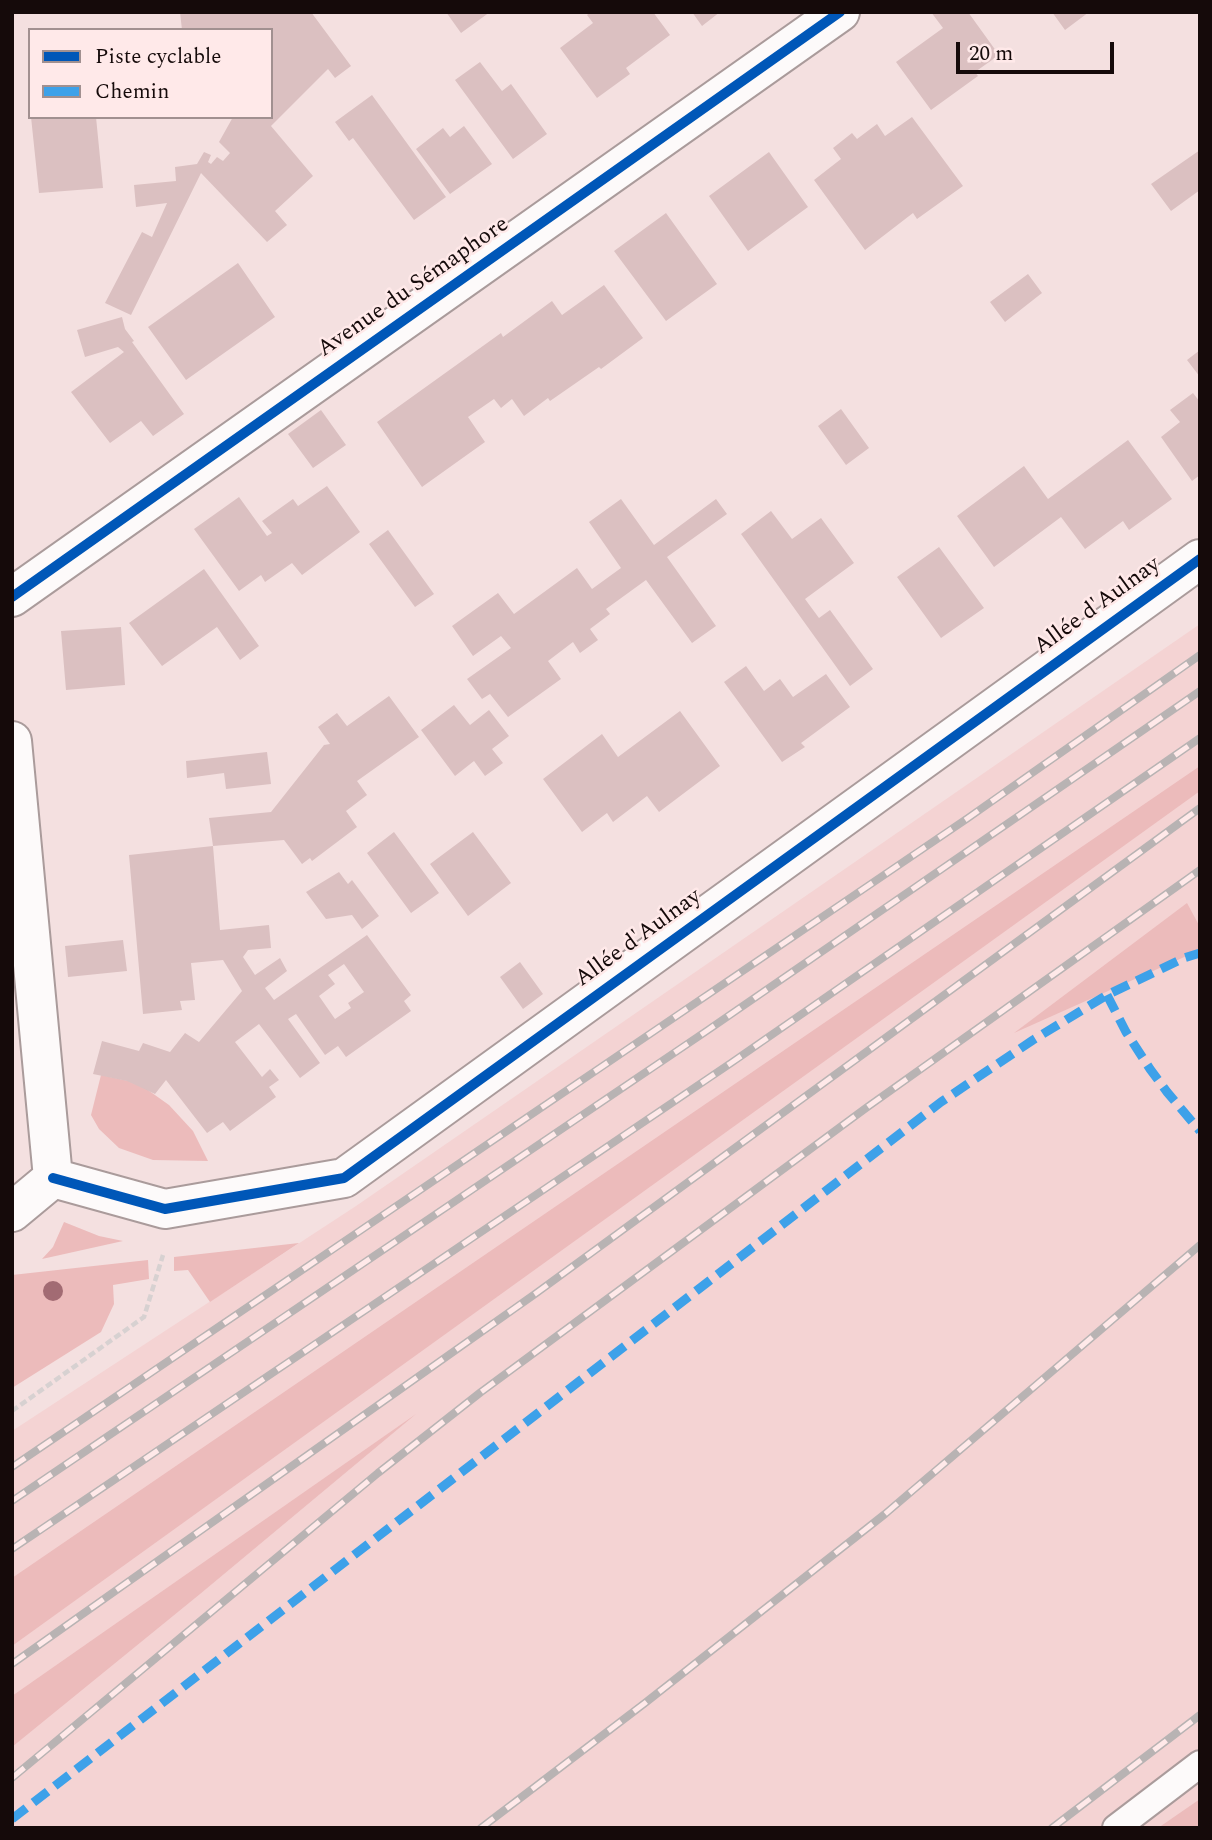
<!DOCTYPE html>
<html>
<head>
<meta charset="utf-8">
<style>
  body { margin:0 }
  #map { position:relative; width:1212px; height:1840px; overflow:hidden; background:#f4e0e0; font-family:Spectral,serif }
  canvas { display:block }
  .frame { position:absolute; inset:0; border:14px solid #150a0a; pointer-events:none }
  .legend { position:absolute; left:28px; top:28px; width:245px; height:91px; box-sizing:border-box; background:#ffe9e9; border:2px solid #a19090; margin:0; padding:9px 12px; list-style:none; font-size:21px; color:#150a0a }
  .legend li { display:flex; align-items:center; gap:14px; height:35px }
  .legend b { width:35px; border:2px solid #a19090 }
  .scale { position:absolute; left:956px; top:42px; width:158px; height:32px; box-sizing:border-box; border:4px solid #150a0a; border-top:0; padding-left:9px; font-size:21px; line-height:24px; white-space:nowrap; color:#150a0a; -webkit-text-stroke:5px #ffe9e9; paint-order:stroke }
</style>
</head>
<body>
<div id="map">
<canvas width="1212" height="1840"></canvas>
<div class="frame"></div>
<ul class="legend">
<li><b style="height:9px;background:#0057b8"></b>Piste cyclable</li>
<li><b style="height:9px;background:#3da1e9"></b>Chemin</li>
</ul>
<div class="scale">20 m</div>
</div>
<script>
const context = document.querySelector('canvas').getContext('2d');
context.lineJoin = 'round';
function fill(path, color) {
  context.fillStyle = color;
  context.fill(path, 'evenodd');
}
function toPath(rows) {
  const path = new Path2D();
  for (const r of rows) {
    path.moveTo(r[0], r[1]);
    for (let i = 2; i < r.length; i += 2) path.lineTo(r[i], r[i + 1]);
  }
  return path;
}
function trace(path, color, width, dash) {
  context.strokeStyle = color;
  context.lineWidth = width;
  context.lineCap = dash ? 'butt' : 'round';
  context.setLineDash(dash || []);
  context.stroke(path);
}
function drawText(font, color, halo, rows, align = 'center') {
  context.font = font + ' Spectral,serif';
  context.lineWidth = 5;
  context.setLineDash([]);
  context.textBaseline = 'middle';
  context.strokeStyle = halo;
  context.fillStyle = color;
  for (const [text, x, y, turn = 0] of rows) {
    context.save();
    context.translate(x, y);
    context.rotate((+turn || 0) * Math.PI / 180);
    context.textAlign = isNaN(turn) ? turn : align;
    if (halo) context.strokeText(text, 0, 0);
    context.fillText(text, 0, 0);
    context.restore();
  }
}
fill(toPath([
  [1200,624,1200,1828,12,1828,12,1431,356,1206]
]), '#f4d3d3');
fill(toPath([
  [1200,766,1200,791,12,1646,12,1578],
  [1187,903,1200,927,1200,950,1014,1033],
  [101,1075,138,1083,169,1105,193,1131,208,1161,153,1160,119,1148,99,1129,91,1115],
  [64,1222,99,1236,123,1241,42,1259,53,1247],
  [299,1243,210,1302,188,1270,174,1271,174,1257],
  [148,1260,149,1279,113,1285,114,1304,101,1332,12,1388,12,1275],
  [416,1414,200,1594,12,1747,12,1696],
  [1200,1799,1200,1828,1158,1828]
]), '#ecbbbb');
fill(toPath([
  [180,12,311,12,351,66,335,78,328,69,271,126,313,176,275,211,287,225,267,242,201,173,131,315,105,303,142,232,152,237,167,203,136,207,134,185,176,181,175,167,197,164,204,152,211,155,208,162,211,164,217,157,223,161,230,153,219,142,233,117,271,117,271,30,182,30],
  [446,12,490,12,461,33],
  [590,12,653,12,670,35,626,68,630,74,597,98,560,48,593,23,587,15],
  [692,12,720,12,702,26],
  [931,12,968,12,999,55,975,72,978,76,931,110,896,62,943,28],
  [1052,12,1089,12,1065,30],
  [480,62,502,91,511,84,547,134,513,159,455,80],
  [372,95,446,197,414,220,353,138,349,141,335,122],
  [31,117,96,117,103,188,39,193],
  [912,117,963,186,917,219,913,213,865,250,814,180,841,159,833,148,852,133,857,139,877,124,885,136],
  [464,126,492,164,450,194,416,149,443,128,450,137],
  [1200,150,1200,190,1171,211,1151,184],
  [769,152,808,207,748,251,709,196],
  [666,213,717,284,666,321,614,251],
  [238,263,275,317,186,380,148,327],
  [1028,274,1042,293,1005,322,990,302],
  [604,285,643,338,601,369,599,367,550,401,548,398,524,416,512,399,501,408,494,399,468,417,485,442,422,487,377,422,501,333,503,337,552,301,562,315],
  [122,317,125,329,134,341,132,342,184,414,153,436,141,421,110,443,71,392,124,352,118,347,85,357,77,330],
  [1200,350,1200,377,1187,360],
  [1193,393,1200,402,1200,475,1192,481,1161,437,1180,422,1170,410],
  [841,409,869,448,846,465,818,426],
  [321,410,346,445,313,468,288,434],
  [1128,440,1172,499,1129,530,1123,521,1085,549,1061,517,994,567,957,516,1024,466,1048,499],
  [327,486,360,532,302,575,292,563,265,582,261,575,239,591,194,529,239,497,267,536,272,533,262,521,293,499,298,506],
  [621,499,654,545,716,499,727,514,667,557,716,626,692,643,646,580,606,609,610,614,590,629,598,640,580,653,573,642,548,661,561,679,508,717,490,694,482,699,467,679,511,648,501,636,473,656,452,626,498,593,514,614,577,568,592,589,621,568,589,522],
  [771,511,792,539,821,518,854,563,805,599,819,618,830,610,873,669,850,686,741,534],
  [388,530,434,594,415,607,369,544],
  [939,547,984,608,941,638,897,577],
  [204,569,259,646,240,660,217,627,162,666,129,623],
  [121,627,125,685,66,690,61,631],
  [746,666,764,691,780,679,793,697,826,674,850,707,801,743,805,747,782,762,724,682],
  [389,696,419,737,357,781,367,795,346,811,357,827,312,861,310,858,302,864,284,840,213,846,209,818,271,812,324,745,330,744,318,727,337,713,347,726],
  [454,705,470,725,489,710,509,736,492,749,503,763,485,776,474,761,455,776,421,730],
  [680,711,720,766,659,812,647,796,613,822,607,813,582,832,543,779,602,734,618,757],
  [267,752,271,784,226,789,224,773,187,778,186,761],
  [394,832,439,893,411,913,367,853],
  [473,832,511,883,468,916,430,864],
  [213,846,220,930,269,925,271,948,248,950,243,957,255,975,280,958,287,971,265,988,274,1000,367,935,411,995,404,1001,411,1011,346,1057,338,1046,325,1055,296,1014,288,1019,320,1063,300,1078,259,1024,235,1042,262,1077,270,1069,279,1080,269,1087,276,1097,230,1131,223,1122,207,1133,166,1080,155,1094,127,1081,93,1074,102,1041,139,1051,143,1043,170,1052,185,1033,199,1042,242,991,223,960,191,963,195,1000,180,1001,182,1010,143,1014,129,855],
  [344,964,364,992,348,1003,351,1008,335,1019,319,996,335,984,328,975],
  [339,872,348,884,352,880,379,916,362,929,352,915,326,919,306,892],
  [123,940,127,971,68,977,65,946],
  [520,962,543,994,523,1009,500,977]
]), '#dbc0c1');
const lane = toPath([
  [1116,1828,1200,1764]
]);
const street = toPath([
  [12,597,840,12],
  [12,741,53,1178],
  [53,1178,165,1209,344,1178,1200,559],
  [12,1212,53,1178]
]);
trace(lane, '#aa9b9b', 30);
trace(street, '#aa9b9b', 42);
trace(toPath([
  [12,1411,144,1317,163,1255]
]), '#d7d1d1', 4.5, [7, 3.5]);
trace(lane, '#fdfafa', 26);
trace(street, '#fdfafa', 38);
const rail = toPath([
  [12,1467,968,818,1200,655],
  [12,1501,708,1030,1200,691],
  [12,1549,731,1063,1200,738],
  [12,1664,535,1294,1200,808],
  [12,1778,378,1473,481,1392,866,1108,1200,870],
  [481,1828,645,1703,885,1514,1200,1245],
  [1052,1828,1200,1715]
]);
trace(rail, '#b8b3b3', 8);
trace(rail, '#ffe9e9', 5, [16]);
trace(toPath([
  [1107,995,1126,1032,1150,1069,1167,1092,1200,1131],
  [12,1819,941,1102,1033,1040,1107,995,1184,958,1200,953]
]), '#3da1e9', 9, [18, 9]);
trace(toPath([
  [12,597,840,12],
  [53,1178,165,1209,344,1178,1200,559]
]), '#0057b8', 10);
context.fillStyle = '#a26b73';
for (const [x, y] of [
  [53,1291]
]) {
  context.beginPath();
  context.arc(x, y, 10, 0, 2 * Math.PI);
  context.fill();
}
drawText('23px', '#150a0a', '#ffe9e9', [
  ["Avenue du Sémaphore",414,288,-35],
  ["Allée d'Aulnay",1098,607,-36],
  ["Allée d'Aulnay",639,939,-36]
]);
</script>
</body>
</html>
